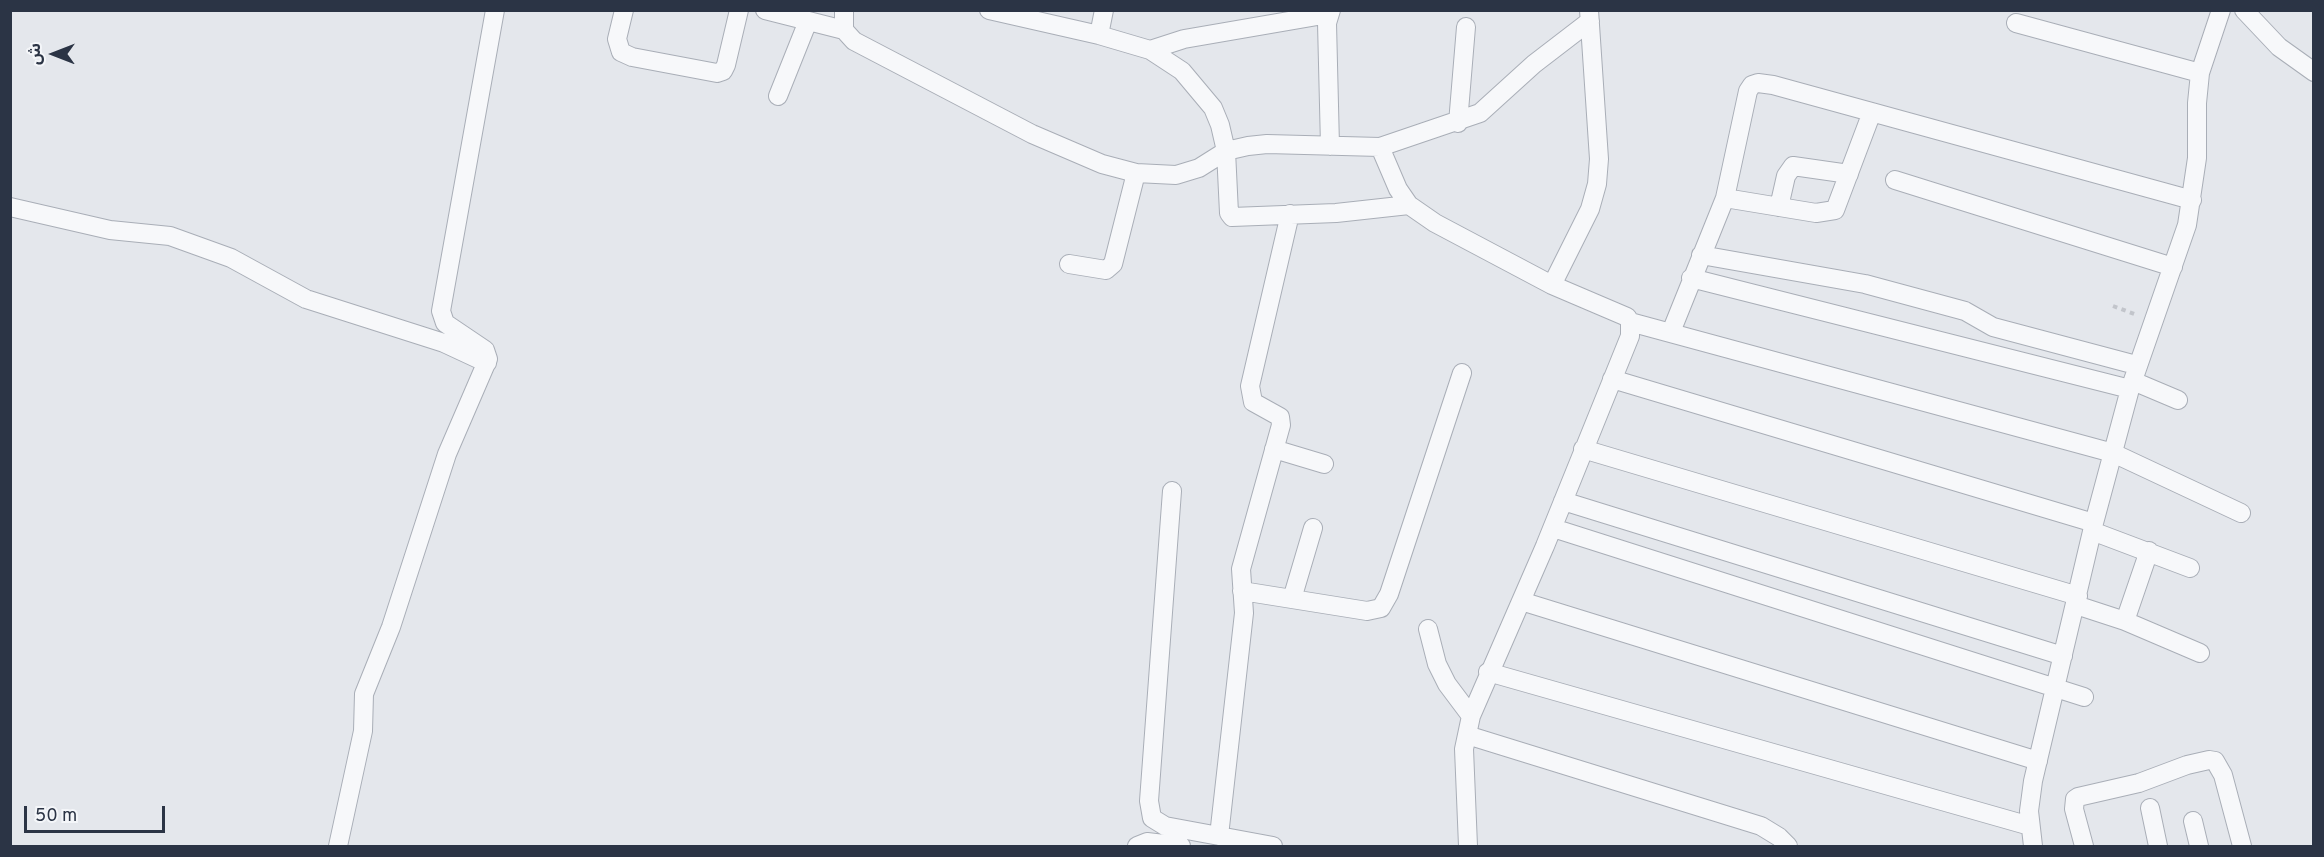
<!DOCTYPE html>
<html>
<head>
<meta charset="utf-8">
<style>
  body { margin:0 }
  #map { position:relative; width:2324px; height:857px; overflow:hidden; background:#e4e7ec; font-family:Overpass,"Noto Sans Arabic",sans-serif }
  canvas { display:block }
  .frame { position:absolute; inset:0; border:12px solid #2b3445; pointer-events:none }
  .north { position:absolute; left:24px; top:24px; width:60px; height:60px; -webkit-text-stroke:4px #f4f6f9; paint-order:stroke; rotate:270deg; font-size:16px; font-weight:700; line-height:24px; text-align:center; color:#2b3445 }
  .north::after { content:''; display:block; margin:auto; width:21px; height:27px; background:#2b3445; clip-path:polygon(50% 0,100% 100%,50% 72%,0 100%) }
  .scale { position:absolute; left:24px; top:806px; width:141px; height:27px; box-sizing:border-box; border:3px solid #2b3445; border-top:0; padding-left:8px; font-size:18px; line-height:21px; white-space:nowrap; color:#2b3445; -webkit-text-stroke:4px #f4f6f9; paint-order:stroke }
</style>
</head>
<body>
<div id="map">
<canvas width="2324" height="857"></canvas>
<div class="frame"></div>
<div class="north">ش</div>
<div class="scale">50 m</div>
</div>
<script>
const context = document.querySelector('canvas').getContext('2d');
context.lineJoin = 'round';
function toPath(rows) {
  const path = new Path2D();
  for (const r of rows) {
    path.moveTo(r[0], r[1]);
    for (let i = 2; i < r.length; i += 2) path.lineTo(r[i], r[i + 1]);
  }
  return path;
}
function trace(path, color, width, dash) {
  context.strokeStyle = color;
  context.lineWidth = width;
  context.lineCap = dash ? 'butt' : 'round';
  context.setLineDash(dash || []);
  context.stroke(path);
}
const minor = toPath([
  [624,10,617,39,621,52,632,57,717,73,723,71,726,65,739,10],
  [765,10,844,30],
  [844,10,844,30,854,41,1032,134,1102,164,1136,173,1176,175,1199,168,1226,151,1248,146,1267,144,1380,147,1398,189,1409,205,1435,223,1552,285,1627,317,1630,322,1630,336,1545,546,1471,716,1464,749,1468,846],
  [989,10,1099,35,1150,50,1182,71,1213,108,1220,125,1226,151,1229,213,1232,217,1336,213,1409,205],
  [2244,10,2279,47,2314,72],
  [2016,23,2200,73],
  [1099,35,1104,10],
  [1150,50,1184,39,1329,14],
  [778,96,808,21],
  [1458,123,1466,27],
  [1330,146,1327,23,1331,10],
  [1380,147,1480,113,1534,64,1590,21],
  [1895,180,2173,267],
  [1725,198,1816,213,1835,210,1872,112],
  [10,207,110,230,170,236,231,258,306,299,444,343,487,363],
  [1779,207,1786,176,1793,166,1849,174],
  [1701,255,1865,284,1965,311,1993,327,2136,365],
  [1069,264,1106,270,1113,264,1136,173],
  [1691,278,2130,389],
  [1552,285,1590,209,1597,184,1599,159,1589,10],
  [1630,322,2113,453,2241,513],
  [1671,332,1725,198,1748,91,1752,85,1758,83,1773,85,2192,200],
  [1612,379,2094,523],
  [2133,381,2178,400],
  [1274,449,1324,464],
  [1583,449,2078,596],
  [1172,491,1149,801,1152,818,1165,826,1273,846],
  [1563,501,2063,656],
  [1553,528,2084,697],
  [2092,531,2190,568],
  [1242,591,1367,611,1381,608,1389,594,1462,373],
  [1292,599,1313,528],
  [1521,601,2038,761],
  [2076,605,2125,621,2200,653],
  [2125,621,2149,551],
  [1428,629,1437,664,1447,684,1471,716],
  [1488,672,2030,826],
  [1467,735,1761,826,1779,837,1788,846],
  [2150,808,2158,846],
  [2193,821,2199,846],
  [1219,836,1244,613,1241,569,1281,425,1280,417,1253,402,1250,386,1290,214],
  [338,846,363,731,364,694,391,627,447,454,488,359,485,350,445,323,441,311,495,10],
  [1137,846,1147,842,1181,846],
  [2033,846,2029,811,2033,781,2094,523,2130,389,2187,225,2197,158,2197,103,2200,73,2221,10],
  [2084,846,2074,809,2075,799,2078,797,2139,783,2187,765,2209,760,2215,761,2223,775,2242,846]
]);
trace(minor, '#a9aeb7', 20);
trace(toPath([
  [2113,306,2137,315]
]), '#c2c5cb', 4, [4.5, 4.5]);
trace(minor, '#f7f8fa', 18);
</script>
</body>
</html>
